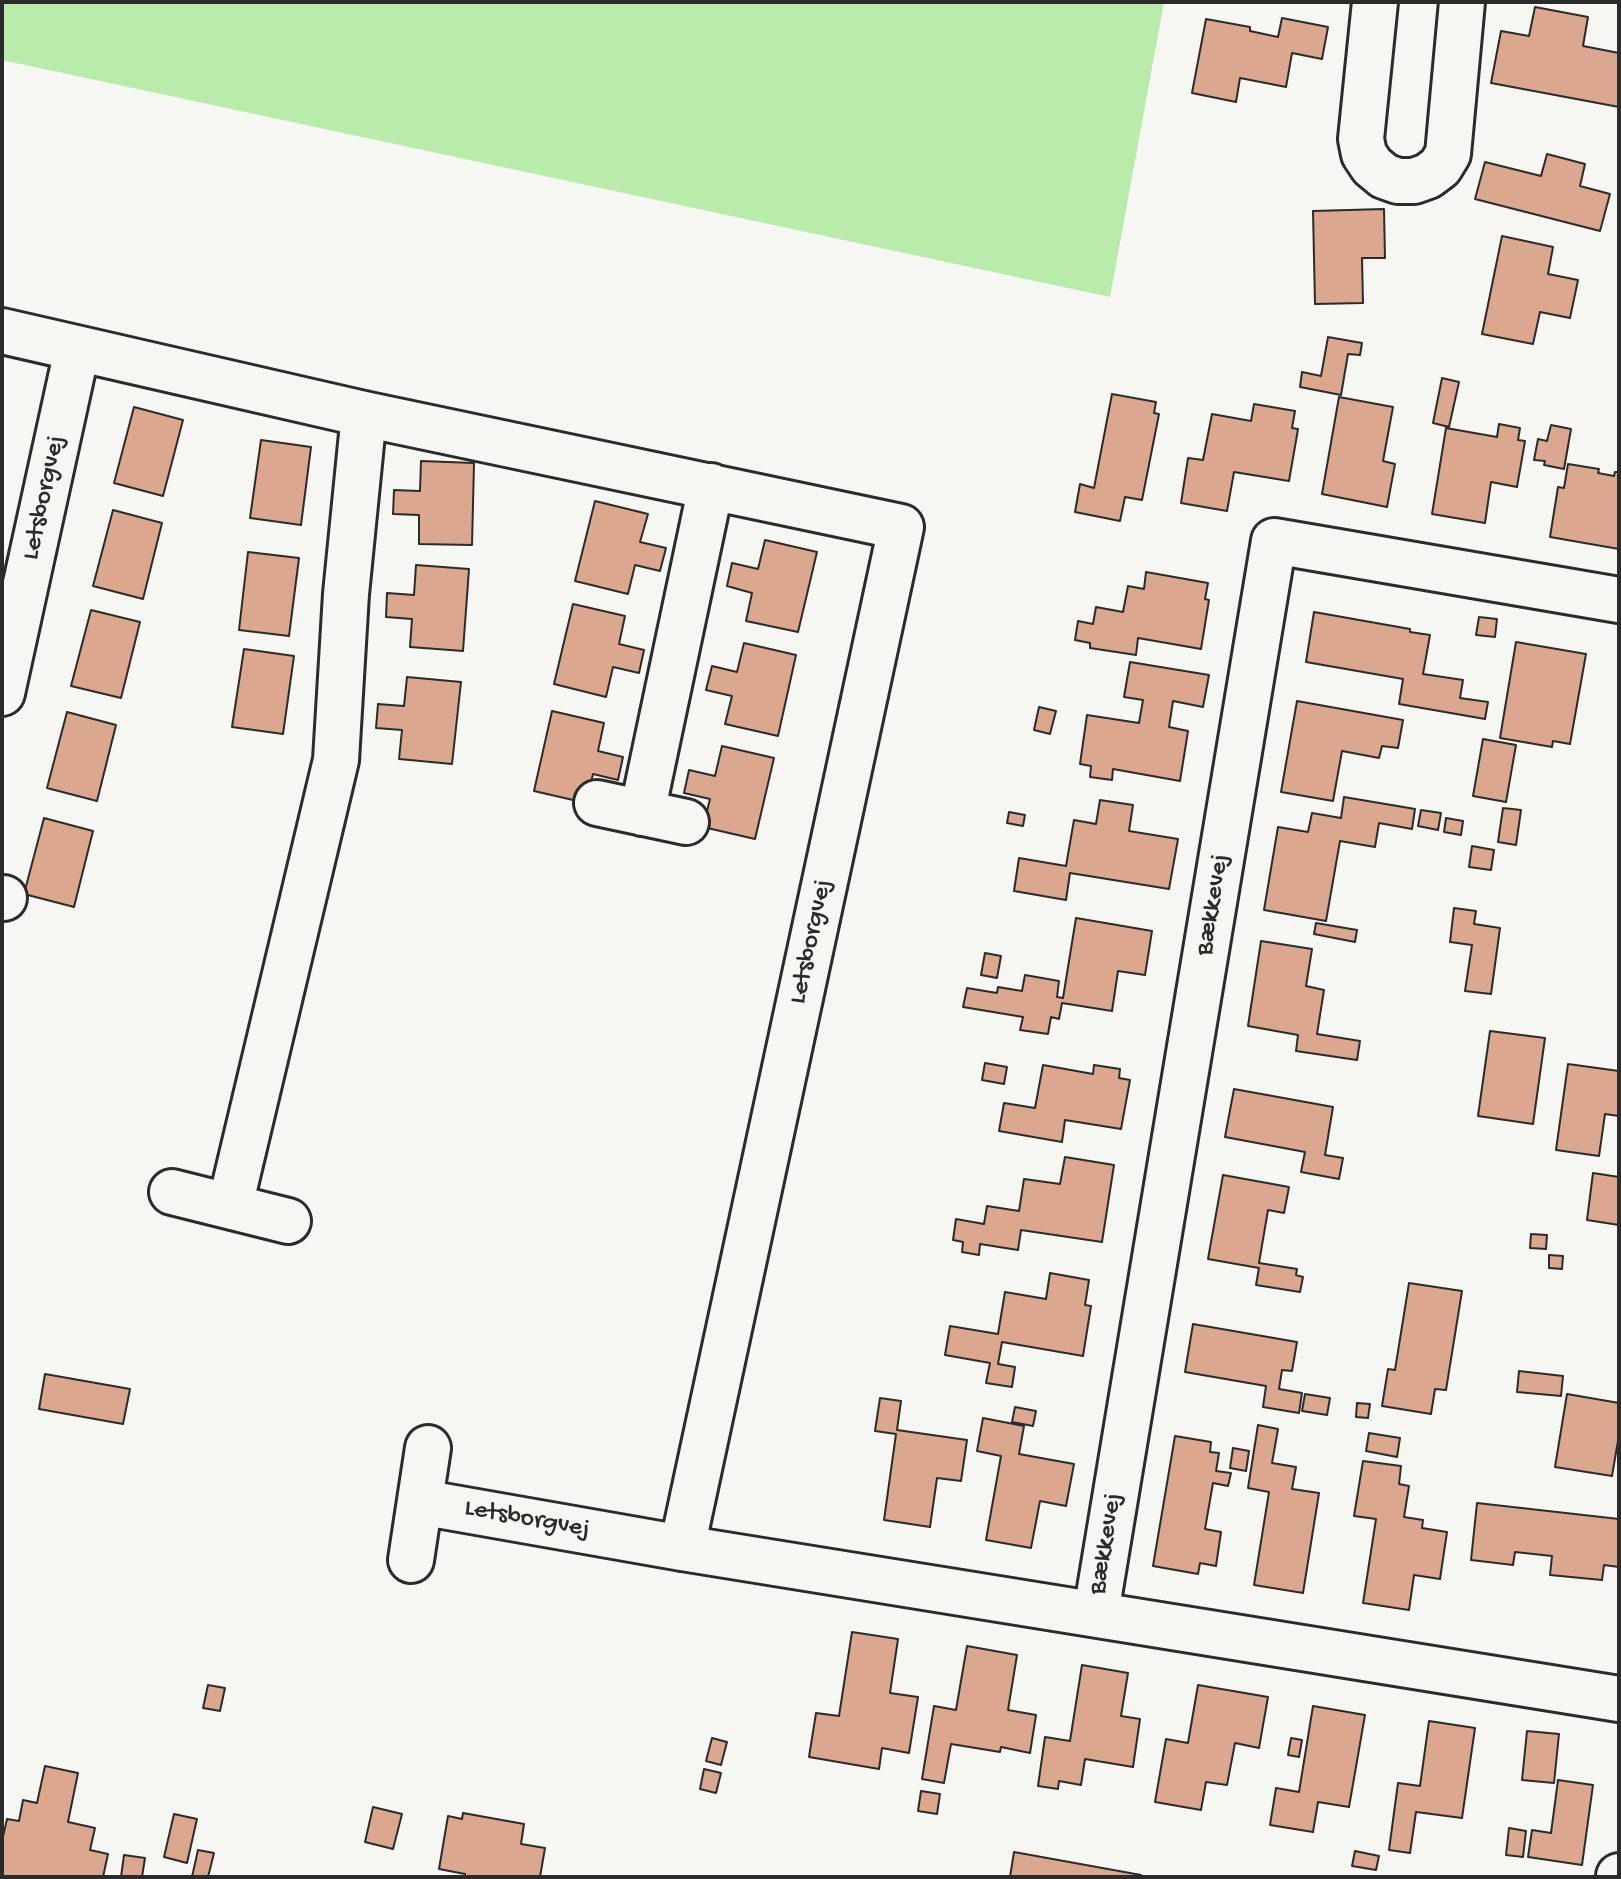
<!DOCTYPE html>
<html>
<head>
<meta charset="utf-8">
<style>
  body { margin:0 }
  #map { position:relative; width:1621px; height:1879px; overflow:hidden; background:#f6f6f2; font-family:"Gochi Hand",sans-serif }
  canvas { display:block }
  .frame { position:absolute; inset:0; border:4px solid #2b2b2b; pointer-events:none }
</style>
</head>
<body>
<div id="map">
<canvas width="1621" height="1879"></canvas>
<div class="frame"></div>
</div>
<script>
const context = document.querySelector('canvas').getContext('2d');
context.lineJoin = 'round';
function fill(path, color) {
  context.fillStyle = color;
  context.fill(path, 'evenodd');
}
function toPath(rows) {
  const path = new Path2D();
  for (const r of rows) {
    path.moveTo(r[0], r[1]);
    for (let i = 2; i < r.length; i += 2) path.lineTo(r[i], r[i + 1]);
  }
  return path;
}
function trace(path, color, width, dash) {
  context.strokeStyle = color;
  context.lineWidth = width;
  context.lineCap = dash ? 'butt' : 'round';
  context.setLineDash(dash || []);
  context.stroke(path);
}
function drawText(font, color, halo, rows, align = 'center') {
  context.font = font + ' "Gochi Hand",sans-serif';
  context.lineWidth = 6;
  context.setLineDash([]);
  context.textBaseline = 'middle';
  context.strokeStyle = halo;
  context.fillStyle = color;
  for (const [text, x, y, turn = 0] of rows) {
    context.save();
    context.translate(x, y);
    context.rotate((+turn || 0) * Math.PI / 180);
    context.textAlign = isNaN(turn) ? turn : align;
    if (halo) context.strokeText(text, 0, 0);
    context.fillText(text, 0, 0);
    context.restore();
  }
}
fill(toPath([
  [2,2,1164,2,1110,297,2,60]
]), '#b9ebab');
const building = toPath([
  [1535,7,1588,17,1583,46,1619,53,1619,107,1491,83,1501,31,1529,36,1535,7],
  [1282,18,1328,27,1322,59,1292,53,1286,87,1240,78,1236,102,1192,93,1206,19,1250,27,1250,31,1278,37,1282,18],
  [1547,154,1585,164,1580,186,1610,194,1600,231,1475,199,1485,162,1541,176,1547,154],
  [1384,209,1385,258,1362,258,1363,303,1315,304,1313,211,1384,209],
  [1502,236,1553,247,1548,274,1578,280,1570,318,1540,312,1533,344,1482,334,1502,236],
  [1328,337,1362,343,1360,355,1348,354,1341,395,1300,387,1302,372,1321,376,1328,337],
  [1442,378,1459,382,1449,427,1433,423,1442,378],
  [1112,394,1156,402,1154,413,1159,414,1142,500,1125,497,1120,521,1075,512,1080,484,1094,488,1112,394],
  [1339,397,1393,407,1383,461,1395,464,1387,507,1322,494,1339,397],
  [1254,404,1295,411,1292,428,1298,429,1289,481,1234,472,1227,511,1181,503,1188,458,1203,460,1212,414,1251,421,1254,404],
  [134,407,183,420,163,496,114,483,134,407],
  [1499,424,1520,428,1518,440,1525,441,1517,487,1491,482,1485,523,1432,514,1446,428,1497,437,1499,424],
  [1551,425,1571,429,1564,469,1544,465,1545,461,1534,460,1538,439,1547,441,1551,425],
  [261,440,311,447,301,525,250,518,261,440],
  [421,461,474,463,472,545,419,544,419,515,393,514,394,490,420,491,421,461],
  [1568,464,1599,469,1598,473,1614,476,1615,472,1619,472,1619,549,1550,537,1558,487,1564,488,1568,464],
  [595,501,648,514,640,542,666,548,660,571,635,565,628,594,575,581,595,501],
  [113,510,162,523,143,599,93,586,113,510],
  [765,540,817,552,798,632,746,621,752,593,727,586,732,563,758,569,765,540],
  [248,552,299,558,289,636,239,630,248,552],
  [416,565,469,569,463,651,410,647,412,619,386,617,387,593,414,595,416,565],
  [1146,572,1208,583,1205,599,1209,600,1201,649,1138,638,1136,655,1090,648,1090,643,1075,640,1078,621,1093,624,1096,607,1123,612,1128,586,1144,589,1146,572],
  [573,604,625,616,619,644,644,650,639,673,613,667,606,697,554,684,573,604],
  [91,610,140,622,121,698,71,686,91,610],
  [1314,612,1410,629,1410,632,1430,635,1423,674,1463,680,1460,698,1488,702,1485,719,1399,704,1403,679,1306,662,1314,612],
  [1479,617,1497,619,1495,637,1476,635,1479,617],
  [1516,642,1586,654,1570,744,1553,741,1552,747,1500,738,1516,642],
  [744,643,796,655,778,736,725,724,732,696,706,690,712,666,737,672,744,643],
  [244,649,294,656,283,734,232,727,244,649],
  [1130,662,1209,675,1203,707,1173,701,1169,727,1188,731,1180,781,1113,769,1112,780,1090,777,1091,766,1080,764,1087,715,1139,723,1143,700,1124,697,1130,662],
  [407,677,461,682,452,764,399,759,402,730,376,728,378,704,404,706,407,677],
  [1297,701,1403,720,1398,748,1382,746,1379,758,1342,751,1333,801,1281,792,1297,701],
  [1039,707,1056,711,1050,734,1034,730,1039,707],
  [552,711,604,723,598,751,623,757,618,780,593,774,586,803,534,791,552,711],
  [67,712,116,725,97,801,47,788,67,712],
  [1483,739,1516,745,1506,802,1473,796,1483,739],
  [722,746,774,758,755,839,703,827,710,799,684,793,689,770,715,776,722,746],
  [1344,797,1415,809,1412,829,1379,823,1375,847,1340,841,1326,921,1264,910,1278,827,1308,832,1312,813,1341,818,1344,797],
  [1100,800,1133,805,1129,831,1178,839,1169,889,1070,873,1066,900,1014,891,1019,858,1066,866,1074,820,1096,824,1100,800],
  [1503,808,1521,810,1516,845,1498,842,1503,808],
  [1421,810,1441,813,1438,830,1418,826,1421,810],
  [1009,812,1025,815,1023,826,1007,823,1009,812],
  [44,818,93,831,74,907,24,894,44,818],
  [1446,818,1463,821,1461,835,1444,832,1446,818],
  [1472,846,1494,850,1491,870,1469,867,1472,846],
  [1454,908,1476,911,1474,924,1500,928,1491,994,1465,991,1472,945,1450,942,1454,908],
  [1076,918,1152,931,1145,975,1118,971,1112,1011,1062,1003,1059,1019,1051,1017,1048,1034,1020,1030,1023,1017,963,1007,967,988,997,993,998,987,1022,991,1025,975,1059,981,1057,997,1063,998,1076,918],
  [1316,923,1357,930,1355,942,1314,934,1316,923],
  [1261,941,1312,949,1306,986,1324,990,1317,1034,1360,1041,1357,1060,1296,1051,1298,1035,1248,1026,1261,941],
  [985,953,1001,956,997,978,981,975,985,953],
  [1490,1031,1545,1038,1533,1124,1478,1116,1490,1031],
  [985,1063,1007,1067,1004,1084,982,1080,985,1063],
  [1568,1064,1619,1071,1619,1116,1605,1114,1599,1156,1556,1150,1568,1064],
  [1043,1065,1093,1074,1094,1065,1120,1069,1119,1078,1130,1080,1121,1129,1065,1120,1062,1142,999,1131,1004,1103,1035,1108,1043,1065],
  [1234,1089,1333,1107,1325,1155,1343,1158,1339,1179,1301,1172,1305,1152,1225,1137,1234,1089],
  [1065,1157,1114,1165,1102,1242,1021,1230,1018,1250,980,1244,979,1255,962,1252,963,1242,953,1240,956,1219,984,1224,987,1206,1019,1211,1024,1179,1060,1184,1065,1157],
  [1593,1173,1619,1177,1619,1225,1587,1220,1593,1173],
  [1223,1175,1289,1187,1284,1213,1268,1210,1259,1263,1297,1269,1296,1275,1303,1277,1300,1292,1256,1285,1259,1268,1208,1259,1223,1175],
  [1531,1234,1547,1235,1546,1249,1530,1248,1531,1234],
  [1549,1255,1563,1256,1562,1269,1549,1268,1549,1255],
  [1050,1273,1089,1280,1085,1305,1091,1306,1083,1356,1002,1342,998,1364,1015,1367,1012,1387,986,1383,990,1363,945,1355,950,1326,998,1334,1005,1292,1046,1299,1050,1273],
  [1409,1283,1462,1291,1446,1390,1435,1389,1431,1414,1382,1406,1388,1369,1395,1370,1409,1283],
  [1193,1324,1297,1342,1292,1371,1282,1370,1279,1389,1302,1393,1299,1413,1263,1407,1266,1386,1185,1372,1193,1324],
  [1519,1371,1563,1376,1561,1396,1517,1392,1519,1371],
  [45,1374,130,1389,123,1424,39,1409,45,1374],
  [1305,1394,1330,1398,1327,1415,1302,1411,1305,1394],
  [1567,1394,1619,1403,1619,1435,1612,1476,1555,1467,1567,1394],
  [880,1398,901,1401,897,1430,967,1440,961,1481,937,1478,930,1527,884,1520,896,1434,875,1431,880,1398],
  [1357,1403,1370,1404,1368,1418,1356,1417,1357,1403],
  [1015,1407,1036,1411,1033,1426,1012,1422,1015,1407],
  [983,1418,1024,1426,1019,1454,1074,1464,1066,1506,1040,1501,1031,1548,986,1540,1001,1456,977,1451,983,1418],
  [1258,1425,1278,1429,1272,1463,1296,1467,1292,1489,1319,1493,1303,1593,1254,1585,1269,1492,1248,1488,1258,1425],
  [1369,1433,1400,1438,1397,1457,1366,1451,1369,1433],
  [1175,1436,1211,1442,1210,1452,1219,1453,1216,1471,1231,1473,1228,1486,1213,1483,1205,1529,1221,1532,1216,1566,1200,1563,1198,1574,1153,1566,1175,1436],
  [1233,1448,1249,1451,1246,1471,1230,1468,1233,1448],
  [1363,1461,1401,1466,1399,1484,1409,1486,1404,1517,1423,1520,1422,1528,1447,1532,1440,1579,1414,1575,1409,1610,1363,1603,1376,1519,1354,1516,1363,1461],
  [1477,1503,1619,1519,1619,1567,1604,1565,1602,1580,1550,1575,1552,1556,1515,1552,1513,1565,1471,1560,1477,1503],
  [852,1632,898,1639,890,1693,918,1697,909,1753,882,1748,879,1769,809,1757,816,1713,839,1716,852,1632],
  [967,1646,1017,1655,1008,1710,1036,1715,1030,1753,1001,1747,1000,1752,951,1744,944,1783,922,1779,934,1706,956,1710,967,1646],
  [1082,1665,1128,1673,1121,1716,1140,1719,1133,1767,1085,1759,1081,1785,1059,1781,1058,1789,1038,1786,1045,1737,1070,1741,1082,1665],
  [208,1685,225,1688,220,1711,203,1708,208,1685],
  [1198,1685,1268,1697,1259,1748,1235,1743,1227,1785,1206,1782,1201,1810,1155,1802,1166,1739,1188,1743,1198,1685],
  [1313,1706,1365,1715,1349,1807,1318,1802,1313,1832,1270,1825,1276,1788,1299,1792,1313,1706],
  [1429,1721,1475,1728,1462,1818,1416,1812,1410,1853,1389,1850,1398,1783,1420,1786,1429,1721],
  [1527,1731,1559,1734,1554,1783,1522,1780,1527,1731],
  [712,1738,727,1742,721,1765,706,1761,712,1738],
  [1291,1738,1302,1740,1299,1757,1288,1755,1291,1738],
  [45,1766,78,1773,68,1822,95,1828,90,1850,108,1854,103,1877,2,1877,2,1841,7,1819,19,1821,23,1800,37,1803,45,1766],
  [704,1769,721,1773,716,1793,700,1789,704,1769],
  [1558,1780,1593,1785,1582,1865,1528,1857,1532,1830,1551,1833,1558,1780],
  [921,1791,940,1794,937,1814,918,1811,921,1791],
  [373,1807,402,1814,393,1849,365,1842,373,1807],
  [463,1813,524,1824,521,1844,545,1848,540,1877,465,1877,465,1874,439,1869,448,1816,462,1819,463,1813],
  [174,1814,197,1819,187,1863,164,1857,174,1814],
  [1509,1828,1526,1831,1523,1857,1506,1855,1509,1828],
  [198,1850,214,1853,208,1877,192,1877,198,1850],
  [1355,1851,1379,1856,1376,1870,1352,1866,1355,1851],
  [1014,1852,1141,1875,1140,1877,1010,1877,1014,1852],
  [124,1855,145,1858,142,1877,121,1877,124,1855]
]);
fill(building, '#dba78f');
trace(building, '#2b2b2b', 2);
const minor = toPath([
  [1375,2,1361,139,1364,154,1372,166,1384,176,1398,181,1414,181,1428,176,1440,167,1448,154,1462,2],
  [2,331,364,414,901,527,682,1548],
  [2,693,77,350],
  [597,803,686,822],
  [642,813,711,486],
  [2,898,4,898],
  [172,1192,288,1221],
  [230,1206,336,760,346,594,364,414],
  [420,1502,682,1548,1619,1699],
  [411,1560,428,1448],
  [1096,1613,1274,541,1619,600],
  [1619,1877,1619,1876]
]);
trace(minor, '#2b2b2b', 50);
trace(minor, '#f6f6f2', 44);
drawText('26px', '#2b2b2b', '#f6f6f2', [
  ["Letsborgvej",45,498,-78],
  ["Bækkevej",1214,905,-81],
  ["Letsborgvej",812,942,-78],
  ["Letsborgvej",527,1520,10],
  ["Bækkevej",1107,1544,-81]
]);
</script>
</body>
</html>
